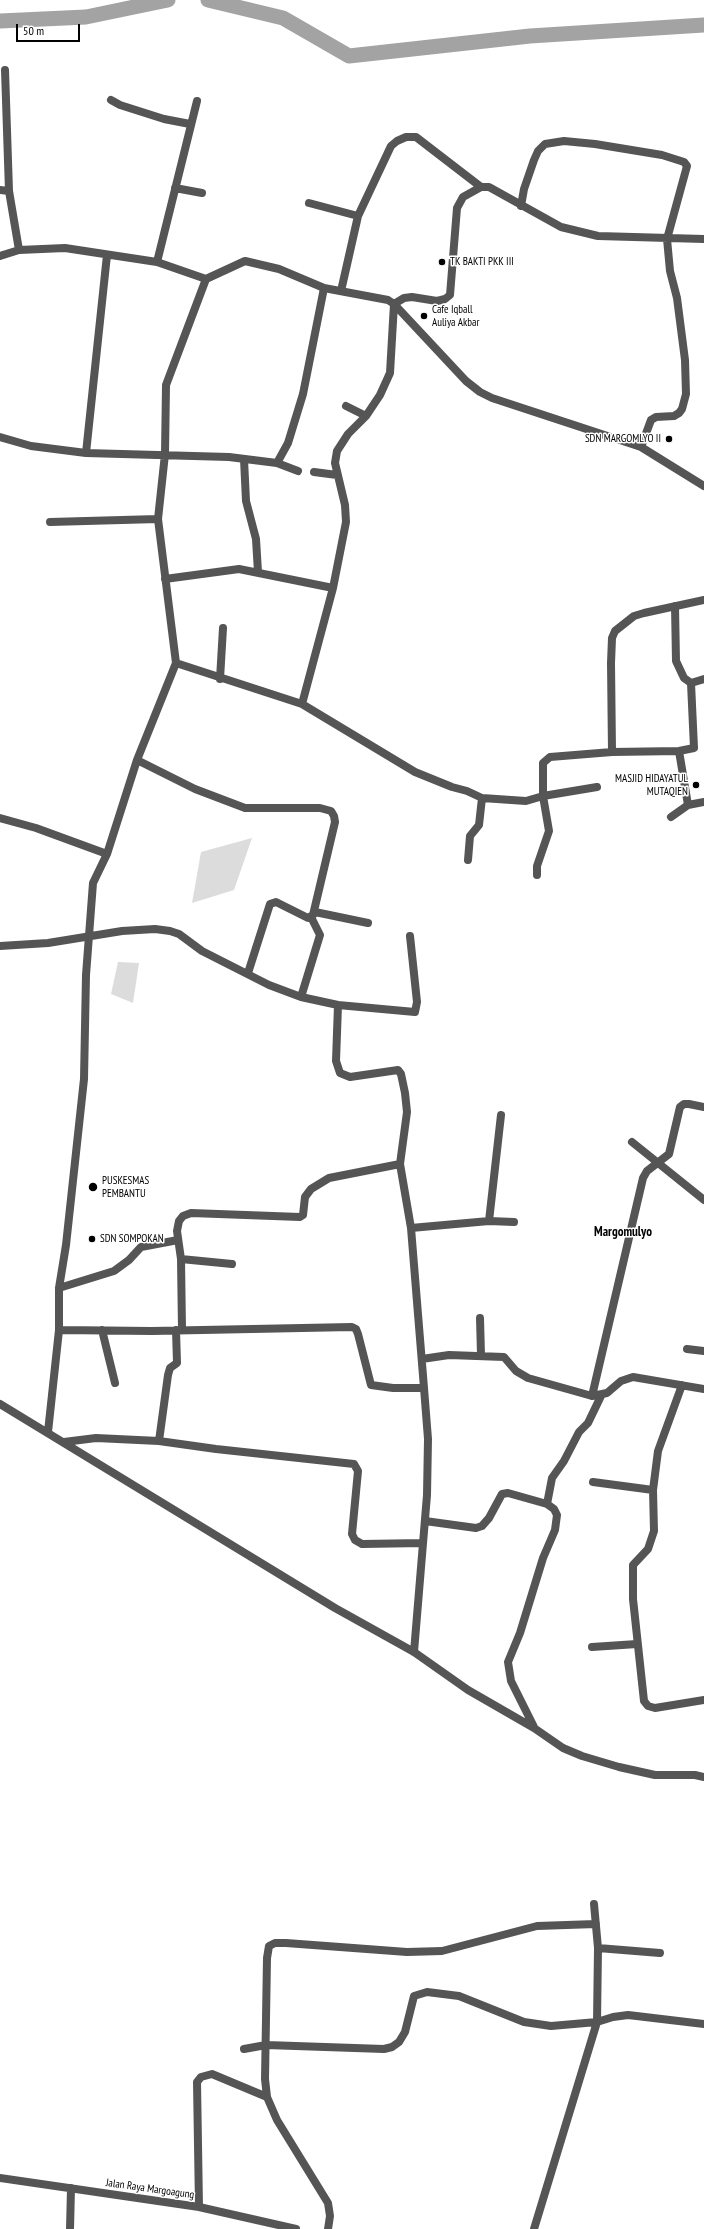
<!DOCTYPE html>
<html>
<head>
<meta charset="utf-8">
<style>
  body { margin:0 }
  #map { position:relative; width:704px; height:2229px; overflow:hidden; background:#fff; font-family:"PT Sans Narrow",sans-serif }
  canvas { display:block }
  .scale { position:absolute; left:16px; top:24px; width:64px; height:18px; box-sizing:border-box; border:2px solid #000; border-top:0; padding-left:5px; font-size:12px; line-height:14px; white-space:nowrap; color:#000; -webkit-text-stroke:3px #fff; paint-order:stroke }
</style>
</head>
<body>
<div id="map">
<canvas width="704" height="2229"></canvas>
<div class="scale">50 m</div>
</div>
<script>
const context = document.querySelector('canvas').getContext('2d');
context.lineJoin = 'round';
function fill(path, color) {
  context.fillStyle = color;
  context.fill(path, 'evenodd');
}
function toPath(rows) {
  const path = new Path2D();
  for (const r of rows) {
    path.moveTo(r[0], r[1]);
    for (let i = 2; i < r.length; i += 2) path.lineTo(r[i], r[i + 1]);
  }
  return path;
}
function trace(path, color, width, dash) {
  context.strokeStyle = color;
  context.lineWidth = width;
  context.lineCap = dash ? 'butt' : 'round';
  context.setLineDash(dash || []);
  context.stroke(path);
}
function drawText(font, color, halo, rows, align = 'center') {
  context.font = font + ' "PT Sans Narrow",sans-serif';
  context.lineWidth = 3;
  context.setLineDash([]);
  context.textBaseline = 'middle';
  context.strokeStyle = halo;
  context.fillStyle = color;
  for (const [text, x, y, turn = 0] of rows) {
    context.save();
    context.translate(x, y);
    context.rotate((+turn || 0) * Math.PI / 180);
    context.textAlign = isNaN(turn) ? turn : align;
    if (halo) context.strokeText(text, 0, 0);
    context.fillText(text, 0, 0);
    context.restore();
  }
}
fill(toPath([
  [252,838,234,890,192,903,201,852],
  [118,962,139,963,133,1003,111,994]
]), '#dcdcdc');
trace(toPath([
  [208,0,283,18,349,56,530,36,704,25],
  [0,21,86,17,168,0]
]), '#a3a3a3', 15);
trace(toPath([
  [5,70,9,191,19,250],
  [111,100,120,105,164,119,190,124],
  [175,188,202,193],
  [0,190,9,191],
  [309,203,358,216],
  [521,206,524,189,534,160,538,151,545,144,564,141,595,144,662,155,684,162,687,166,667,239,670,271,677,298,685,360,686,394,682,409,679,413,674,416,656,417,651,420,641,447],
  [0,256,19,250,65,248,157,262,206,279,245,261,279,269,324,288,388,300,394,304,466,381,480,392,492,398,641,447,704,486],
  [157,262,197,101],
  [341,291,358,216,391,146,397,141,406,137,416,137,481,187],
  [346,406,366,416],
  [0,437,31,446,86,453,229,457,277,463,288,443,303,394,324,288],
  [86,453,107,255],
  [244,459,246,501,256,539,258,572],
  [277,463,298,471],
  [314,472,337,475],
  [50,522,158,519],
  [165,579,239,569,333,588],
  [675,606,676,661,684,678,691,683],
  [176,663,302,704,415,772,452,787,467,791,482,798,526,801,543,796,543,763,550,757,612,752,679,751,694,748,691,683,704,679],
  [220,679,223,628],
  [302,704,333,588,346,522,345,505,335,463,337,451,348,434,366,416,380,395,390,373,394,304,404,298,412,297,437,301,445,299,450,295,457,208,463,197,481,187,489,187,561,227,598,236,704,239],
  [679,751,688,805],
  [612,752,611,663,612,638,615,631,634,616,644,613,704,600],
  [137,760,195,789,245,808,320,808,331,811,334,816,335,822,313,915,308,918,276,902,270,904,248,973],
  [671,817,688,805,704,802],
  [0,818,36,828,107,854],
  [468,860,470,836,479,825,482,798],
  [537,875,537,866,549,831,543,796,597,787],
  [315,912,368,923],
  [0,946,48,943,122,931,155,929,170,931,179,934,202,951,269,985,301,997,338,1005,336,1061,340,1073,350,1077,398,1070,401,1074,405,1093,407,1112,400,1164,411,1228,424,1388,393,1388,371,1385,358,1334,356,1329,352,1327,152,1331,59,1330],
  [301,997,320,935,311,917],
  [338,1005,415,1012,417,1002,410,936],
  [632,1142,704,1200],
  [489,1221,501,1115],
  [411,1228,489,1221,514,1222],
  [181,1259,232,1264],
  [59,1288,114,1271,129,1260,141,1247,178,1240],
  [480,1318,481,1355],
  [102,1330,115,1383],
  [176,1330,177,1363,170,1368,168,1375,159,1441,216,1449,354,1464,358,1471,352,1534,355,1540,362,1544,423,1543],
  [182,1330,181,1259,177,1231,179,1221,183,1216,191,1213,300,1217,303,1215,305,1197,311,1189,329,1178,400,1164],
  [687,1349,704,1351],
  [422,1359,449,1355,504,1357,516,1371,528,1378,592,1396,607,1393,621,1381,633,1377,704,1389],
  [682,1385,658,1451,653,1490,654,1531,648,1549,633,1565,633,1599,644,1701,648,1706,655,1708,704,1700],
  [592,1396,643,1178,647,1171,669,1154,680,1107,684,1104,689,1104,704,1107],
  [0,1404,335,1608,414,1652,468,1690,534,1728,563,1748,582,1756,619,1767,655,1775,695,1775,704,1777],
  [48,1432,59,1330,59,1288,66,1245,84,1079,86,975,93,883,107,854,137,760,176,663,158,519,165,454,166,385,206,279],
  [64,1442,96,1438,159,1441],
  [593,1482,653,1490],
  [547,1504,552,1478,564,1461,579,1432,588,1423,601,1396],
  [425,1521,476,1528,482,1526,489,1518,502,1494,508,1493,547,1504,554,1509,557,1515,555,1530,543,1558,520,1633,508,1662,511,1681,534,1727],
  [592,1647,637,1644],
  [414,1652,427,1495,428,1439,424,1388],
  [598,1948,660,1953],
  [244,2049,266,2045,384,2049,392,2047,399,2042,405,2032,414,1996,427,1992,459,1996,524,2022,551,2026,597,2022,613,2017,628,2015,704,2024],
  [0,2178,199,2207,296,2229],
  [199,2207,197,2082,201,2077,212,2074,267,2097],
  [70,2229,71,2188],
  [328,2229,330,2216,328,2203,277,2120,267,2097,265,2079,267,1958,269,1946,275,1943,286,1943,407,1952,442,1951,537,1926,596,1924],
  [534,2229,597,2022,598,1948,594,1904]
]), '#555', 8);
for (const [x, y, r, color] of [
  [442,262,4,"#000"],
  [424,316,4,"#000"],
  [669,439,4,"#000"],
  [696,785,4,"#000"],
  [93,1187,5,"#000"],
  [92,1239,4,"#000"]
]) {
  const dot = new Path2D();
  dot.arc(x, y, r, 0, 2 * Math.PI);
  context.fillStyle = color;
  context.fill(dot);
  trace(dot, '#fff', 1.5);
}
drawText('11px', '#000', '#fff', [
  ["TK BAKTI PKK III",450,262],
  ["Cafe Iqball",432,310],
  ["Auliya Akbar",432,323],
  ["SDN MARGOMLYO II",661,439,"right"],
  ["MASJID HIDAYATUL",688,779,"right"],
  ["MUTAQIEN",688,792,"right"],
  ["PUSKESMAS",102,1181],
  ["PEMBANTU",102,1194],
  ["SDN SOMPOKAN",100,1239]
], 'left');
drawText('11px', '#000', '#fff', [
  ["Jalan Raya Margoagung",150,2189,8]
]);
drawText('bold 13px', '#000', '#fff', [
  ["Margomulyo",623,1232]
]);
</script>
</body>
</html>
